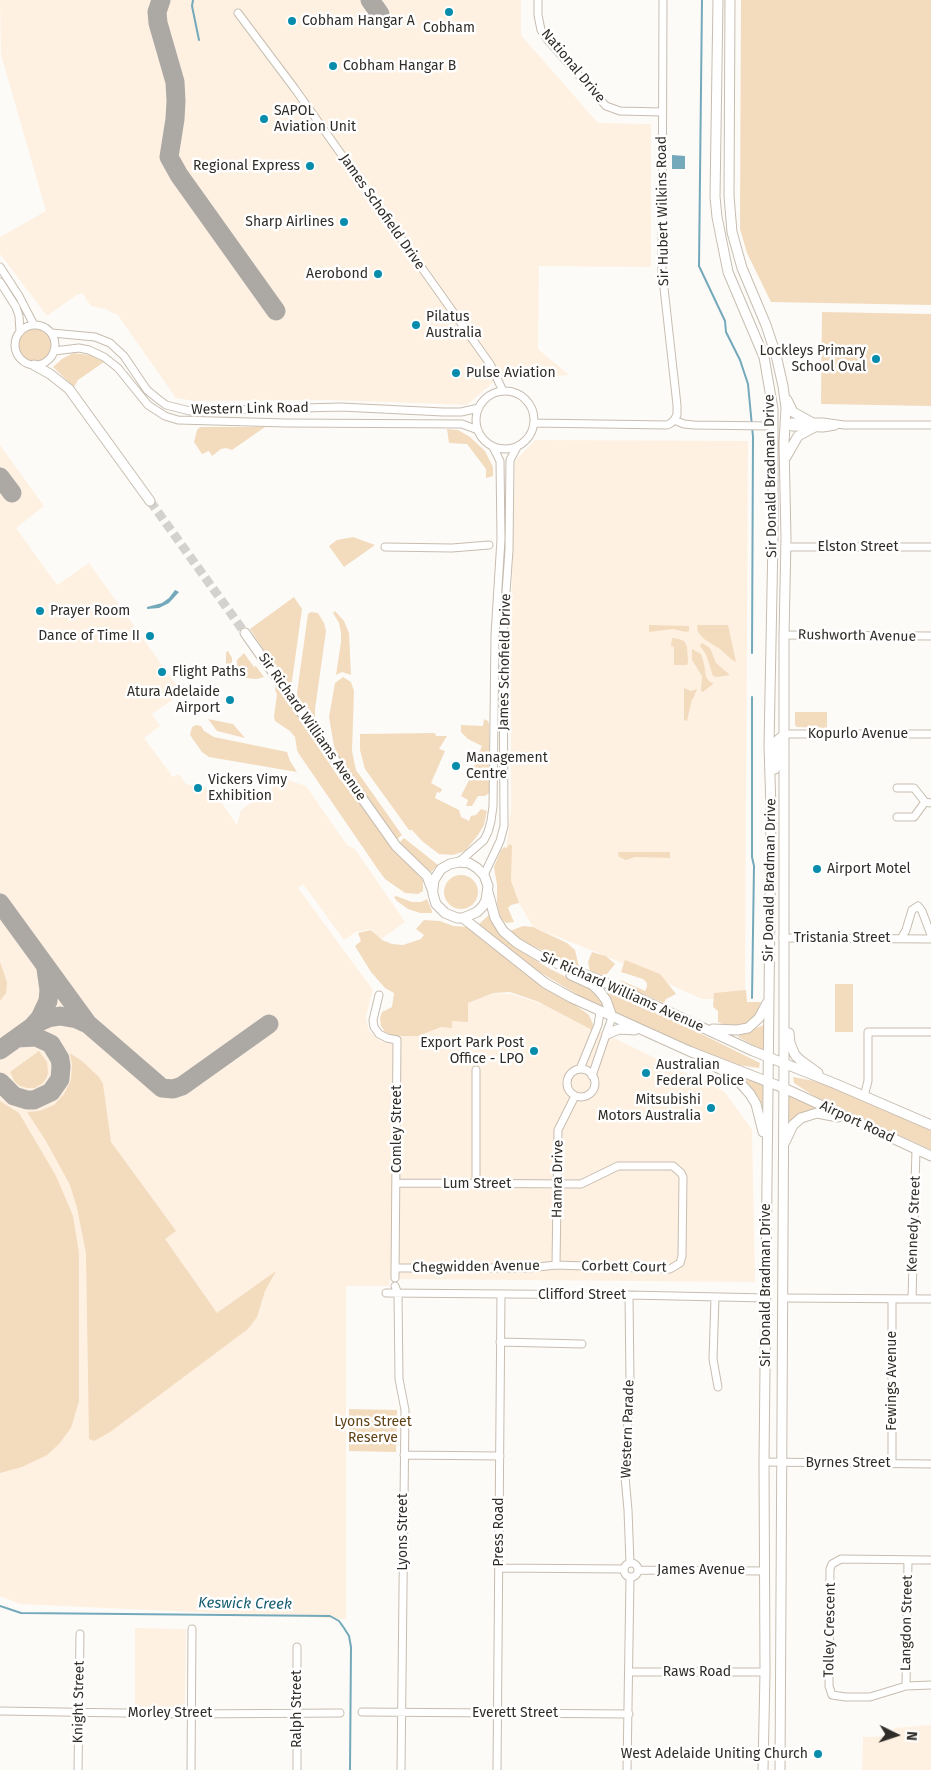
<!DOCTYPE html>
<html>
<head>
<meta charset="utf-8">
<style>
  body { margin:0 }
  #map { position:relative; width:931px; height:1770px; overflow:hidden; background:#fdfbf8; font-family:"Fira Sans",sans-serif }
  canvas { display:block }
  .north { position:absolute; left:871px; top:1710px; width:50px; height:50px; -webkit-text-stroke:4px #fff; paint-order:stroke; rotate:94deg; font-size:14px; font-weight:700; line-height:20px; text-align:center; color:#302c27 }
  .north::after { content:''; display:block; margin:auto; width:18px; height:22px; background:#302c27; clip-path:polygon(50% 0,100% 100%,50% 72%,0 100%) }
</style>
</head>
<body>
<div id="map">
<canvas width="931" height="1770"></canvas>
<div class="north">N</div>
</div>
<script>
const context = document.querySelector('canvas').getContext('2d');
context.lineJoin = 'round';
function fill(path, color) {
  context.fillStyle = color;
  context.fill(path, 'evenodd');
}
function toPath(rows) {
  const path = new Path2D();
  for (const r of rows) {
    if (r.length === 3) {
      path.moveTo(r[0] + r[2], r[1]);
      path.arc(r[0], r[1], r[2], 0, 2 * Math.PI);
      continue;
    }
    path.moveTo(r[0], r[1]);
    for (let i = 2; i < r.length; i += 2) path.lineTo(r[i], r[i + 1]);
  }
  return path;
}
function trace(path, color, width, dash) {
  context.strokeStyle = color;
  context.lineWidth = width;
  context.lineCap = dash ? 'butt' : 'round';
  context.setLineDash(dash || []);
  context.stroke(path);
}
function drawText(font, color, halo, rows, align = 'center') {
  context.font = font + ' "Fira Sans",sans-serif';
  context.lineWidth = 5;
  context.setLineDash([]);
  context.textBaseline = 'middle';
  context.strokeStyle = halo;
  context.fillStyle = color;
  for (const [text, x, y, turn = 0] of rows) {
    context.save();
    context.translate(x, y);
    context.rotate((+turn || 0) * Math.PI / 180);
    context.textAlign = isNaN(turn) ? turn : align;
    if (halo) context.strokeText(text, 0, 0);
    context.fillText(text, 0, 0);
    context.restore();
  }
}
fill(toPath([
  [0,0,521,0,521,35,598,123,651,124,651,267,539,266,538,349,569,375,495,381,467,405,330,400,195,401,176,398,117,314,113,313,106,309,91,306,82,293,79,295,78,294,47,316,0,254,0,237,46,211,1,55],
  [535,440,748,441,745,999,702,999,606,956,533,927,508,884,506,850,511,810,511,624,515,461],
  [0,445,44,506,16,528,57,585,89,563,182,693,152,714,160,726,144,738,173,777,179,774,186,784,212,789,237,825,241,810,285,779,306,786,347,845,355,849,405,922,380,940,372,929,356,932,344,940,303,884,298,888,373,990,366,1017,369,1031,380,1041,394,1044,394,1027,488,993,511,994,546,1005,725,1092,752,1130,755,1282,390,1279,389,1286,346,1286,346,1619,20,1604,0,1596],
  [135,1628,186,1629,185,1703,180,1707,135,1707],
  [931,1725,931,1770,862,1770,863,1737,893,1736,894,1728]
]), '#fef1e2');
fill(toPath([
  [741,0,931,0,931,305,771,302,747,253,740,229],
  [822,312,931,314,931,406,821,404],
  [35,345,16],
  [73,353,90,355,104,362,78,380,74,387,53,367,62,359],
  [200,427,265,427,232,450,226,448,221,449,212,456,209,451,202,454,194,442,197,430],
  [447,429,458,430,470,437,485,451,493,467,493,476,486,478,486,469,467,444,449,443],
  [353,537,375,545,344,567,329,546,337,540],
  [294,597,302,609,291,688,289,689,250,629],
  [335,611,344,621,349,633,351,675,342,672,336,675,341,642,341,633,339,623,333,613],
  [311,612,318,613,324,623,326,631,315,709,315,728,298,701,297,693,308,614],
  [649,625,689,626,689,631,686,632,673,629,649,632],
  [697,625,728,625,736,662,731,659,720,649,704,639,698,632],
  [672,638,679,639,684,641,687,646,688,662,687,665,674,665,674,647,671,646],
  [702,643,710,648,716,663,730,675,717,677,713,676,706,654,700,646],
  [692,649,701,654,704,664,706,677,710,682,714,683,703,692,701,691,702,676,692,660],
  [228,651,232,658,232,666,230,672,226,675,222,673,222,670,226,664,226,652],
  [244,653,254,667,256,666,264,677,257,679,245,678,240,675,237,670,237,660],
  [343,677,351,682,354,691,352,751,356,770,402,835,396,840,340,759,334,746,329,717,335,683],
  [276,684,339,778,400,855,423,880,423,891,418,894,405,893,385,879,377,868,299,754,297,750,295,737,290,731,275,721,274,717,277,694,275,690],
  [684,688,691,691,697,689,693,699,692,699,687,721,684,720],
  [795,712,827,712,827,728,797,727,795,725],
  [208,719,233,724,245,738,217,731],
  [484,719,488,721,489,724,489,793,485,796,478,796,472,806,466,806,468,800,461,796,472,774,481,778,481,776,476,772,474,764,482,746,468,739,461,732,461,725,483,726],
  [196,725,201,726,204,731,214,737,287,752,290,761,297,772,209,757,202,752,190,735,192,727],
  [435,733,436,736,447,736,439,749,445,751,431,783,442,789,440,793,437,792,435,798,459,810,461,817,469,821,471,816,476,815,481,809,487,811,484,825,478,835,465,851,453,855,439,854,422,841,412,830,409,830,365,769,360,750,360,734],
  [404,838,438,865,431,872,409,854,399,843],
  [509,844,512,846,511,881,519,903,511,905,508,908,514,922,506,923,500,917,497,903,497,885,494,867,501,850,504,847,507,848],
  [618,852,670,852,670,858,635,857,626,860,619,857],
  [461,892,17],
  [396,896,412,902,421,902,427,899,432,911,432,913,420,913,408,909,397,901,394,897],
  [490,914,497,930,505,940,522,952,550,969,595,991,605,1007,603,1010,533,968,501,944,479,924],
  [424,920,440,921,453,926,468,927,589,1015,593,1024,592,1030,539,1002,510,992,493,993,468,1003,468,1022,452,1021,452,1028,441,1027,418,1036,393,1036,385,1032,381,1026,380,1018,382,1012,392,1007,394,993,385,988,371,972,355,946,361,941,358,933,371,930,382,940,392,944,403,945,421,939,424,935,416,929],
  [523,926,533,927,567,943,575,950,579,967,526,943,510,931],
  [592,952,606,956,615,964,607,974,601,975,590,971,588,962],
  [625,960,660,974,676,994,666,999,664,1003,626,987,620,980,645,991,647,987,647,983,643,979,621,972],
  [0,962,7,982,6,993,0,1001],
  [835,984,853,984,853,1032,835,1032],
  [746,990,747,1002,761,1002,756,1014,746,1023,740,1026,729,1027,718,1022,718,1011,713,1007,714,993],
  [606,991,671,1019,760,1063,759,1068,739,1065,725,1061,614,1015],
  [766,1024,765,1051,738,1037,738,1036],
  [39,1051,47,1062,48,1072,47,1077,43,1083,35,1088,27,1088,20,1086,15,1082,10,1072],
  [70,1053,83,1062,99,1077,103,1084,111,1142,176,1231,165,1239,217,1313,276,1271,265,1291,257,1317,248,1329,110,1432,94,1441,89,1439,86,1253,77,1208,70,1185,46,1141,27,1112,39,1111,54,1105,64,1094,71,1080,72,1065],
  [725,1066,765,1085,764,1107,746,1082],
  [793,1077,819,1082,931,1130,931,1150,814,1096,794,1083],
  [789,1094,819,1109,788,1121,787,1095],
  [0,1101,19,1113,56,1176,73,1216,79,1253,79,1401,71,1428,59,1444,47,1455,22,1467,0,1473],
  [349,1409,397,1410,396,1452,349,1451]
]), '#f3dbbe');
fill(toPath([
  [672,155,685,156,685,169,672,169],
  [175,590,179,592,169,603,159,608,147,609,147,607,162,603,169,598]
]), '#73a9bb');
trace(toPath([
  [193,0,192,6,199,40],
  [702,0,699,266,725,321,726,332,740,360,748,384,753,437,752,653],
  [752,998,754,866,752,857,752,697],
  [0,1606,21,1613,330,1616,339,1621,344,1628,349,1636,351,1647,350,1770]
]), '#73a9bb', 2);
trace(toPath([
  [161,0,157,12,158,23,175,82,176,101,175,119,169,157,179,175,276,311],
  [370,0,380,14],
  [0,477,12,493],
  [0,903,88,1024,162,1088,173,1089,182,1086,269,1024],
  [32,1027,40,1018,48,1001,49,990,46,969],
  [0,1050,39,1022,48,1018,60,1016,77,1019,88,1024],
  [0,1082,14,1096,27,1100,34,1100,51,1092,60,1079,61,1066,60,1059,51,1044,36,1037,17,1038]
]), '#aca9a5', 19);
trace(toPath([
  [150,501,245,633]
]), '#d4d2ce', 9, [9, 4.5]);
const minor = toPath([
  [538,0,538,15,541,30,547,39,606,106,620,111,662,112],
  [663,0,662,270,677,405,677,415,674,420],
  [238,13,295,89,490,364,503,391],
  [0,267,19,296,34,325],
  [0,282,16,307,19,316,20,332],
  [35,345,20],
  [52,333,95,337,110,343,124,356,147,390,158,399,166,405,190,411,341,407,443,412,461,412,479,408],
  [54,351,79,348,89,350,104,357,118,368,148,405,165,416,178,420,286,423,462,424,478,430],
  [505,420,29],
  [674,420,684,424,694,425,772,426],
  [534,423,667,425,671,423,674,420],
  [786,424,792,422,823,422,844,425,931,425],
  [786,424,792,427,823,428,835,426],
  [385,547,452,548,489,545],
  [785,547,931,547],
  [784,635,931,636],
  [785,734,931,734],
  [897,788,914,788,925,802,931,803],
  [897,817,914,817,925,802],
  [459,862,484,840,488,832,491,821,493,806,495,635,501,539,500,461,493,447],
  [484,875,500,841,504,826,503,635,509,550,510,460,517,447],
  [783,938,931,939],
  [901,939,906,930,912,910,918,906,922,911,931,935],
  [379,995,373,1020,374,1027,379,1034,387,1038,397,1040,395,1278],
  [580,1069,598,1025,600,1012],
  [581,1083,14],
  [592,1076,612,1017],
  [864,1096,868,1081,868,1032,931,1032],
  [476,1184,476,1070],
  [556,1265,558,1130,575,1096],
  [395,1268,529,1268,556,1265,670,1269,680,1263,682,1256,683,1177,681,1173,673,1166,618,1166,581,1184,397,1183],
  [395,1286,398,1294,399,1379,405,1410,401,1770],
  [386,1293,629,1295,766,1298],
  [629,1295,630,1381,625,1477,628,1510,630,1563],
  [715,1297,713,1359,718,1387],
  [783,1298,931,1299],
  [912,1299,916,1149],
  [500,1342,582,1344],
  [404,1455,500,1456],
  [764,1462,931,1464],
  [892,1464,892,1299],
  [931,1560,841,1559,832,1564,830,1569,829,1686,832,1695,846,1697,870,1697,906,1686,931,1685],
  [631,1570,7],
  [499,1568,623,1569],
  [638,1570,764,1571],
  [629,1672,765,1672],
  [906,1686,908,1560],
  [0,1711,186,1714,340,1713],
  [362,1712,629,1714],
  [78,1770,80,1634],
  [191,1770,192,1629],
  [297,1770,297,1647],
  [497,1770,501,1294],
  [627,1770,630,1577]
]);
const major = toPath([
  [718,0,715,197,717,217,728,272,764,357,773,409,773,539,769,746,771,809,764,1462,765,1672,763,1770],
  [730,0,729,196,732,232,742,268,766,325,776,355,783,386,786,408,784,443,786,539,784,635,784,1063,780,1770],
  [34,365,50,374,69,389,150,501],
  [787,400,793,412,811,422],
  [786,457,798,436,813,428],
  [245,633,396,846,427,876,433,892],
  [775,769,777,741,785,734],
  [433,889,434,880,441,869,450,864,459,862,469,863,477,868,484,875,488,886,486,900,483,906,477,912,463,918,457,918,445,913,436,904,433,894],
  [488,892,495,918,503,931,517,943,541,957,604,982,753,1051,836,1084,931,1125],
  [463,918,545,983,572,998,689,1051,784,1088,931,1156],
  [571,975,593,985,600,992,606,1000,612,1017],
  [713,1029,737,1030,748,1028,759,1018,767,1003],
  [789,1033,790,1043,795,1055,800,1060,818,1073],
  [607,1034,619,1029,635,1030],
  [714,1066,734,1076,750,1094,756,1104,763,1132],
  [785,1142,793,1125,801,1118,817,1113,838,1117]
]);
trace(minor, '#c7bdb0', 9);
trace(major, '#c7bdb0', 11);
trace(minor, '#fff', 7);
trace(major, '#fff', 9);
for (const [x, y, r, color] of [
  [449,12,5,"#078cac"],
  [292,21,5,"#078cac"],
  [333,66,5,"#078cac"],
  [264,119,5,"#078cac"],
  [310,166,5,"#078cac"],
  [344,222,5,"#078cac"],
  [378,274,5,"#078cac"],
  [416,325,5,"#078cac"],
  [876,359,5,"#078cac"],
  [456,373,5,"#078cac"],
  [40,611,5,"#078cac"],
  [150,636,5,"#078cac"],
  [162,672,5,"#078cac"],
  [230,700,5,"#078cac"],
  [456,766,5,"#078cac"],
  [198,788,5,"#078cac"],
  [817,869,5,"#078cac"],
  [534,1051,5,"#078cac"],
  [646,1073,5,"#078cac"],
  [711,1108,5,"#078cac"],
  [818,1754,5,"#078cac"]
]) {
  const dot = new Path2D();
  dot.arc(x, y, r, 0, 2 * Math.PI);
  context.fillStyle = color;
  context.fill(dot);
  trace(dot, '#fff', 2);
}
drawText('14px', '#302c27', '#fff', [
  ["Cobham Hangar A",302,21],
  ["Cobham",449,28,"center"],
  ["Cobham Hangar B",343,66],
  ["SAPOL",274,111],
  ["Aviation Unit",274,127],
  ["Regional Express",300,166,"right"],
  ["Sharp Airlines",334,222,"right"],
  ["Aerobond",368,274,"right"],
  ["Pilatus",426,317],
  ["Australia",426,333],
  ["Lockleys Primary",866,351,"right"],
  ["School Oval",866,367,"right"],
  ["Pulse Aviation",466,373],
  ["Prayer Room",50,611],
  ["Dance of Time II",140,636,"right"],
  ["Flight Paths",172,672],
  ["Atura Adelaide",220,692,"right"],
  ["Airport",220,708,"right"],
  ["Management",466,758],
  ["Centre",466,774],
  ["Vickers Vimy",208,780],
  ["Exhibition",208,796],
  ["Airport Motel",827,869],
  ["Export Park Post",524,1043,"right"],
  ["Office - LPO",524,1059,"right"],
  ["Australian",656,1065],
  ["Federal Police",656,1081],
  ["Mitsubishi",701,1100,"right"],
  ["Motors Australia",701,1116,"right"],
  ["West Adelaide Uniting Church",808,1754,"right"]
], 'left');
drawText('14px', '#302c27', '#fff', [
  ["National Drive",573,66,50],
  ["Sir Hubert Wilkins Road",663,211,-91],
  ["James Schofield Drive",382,212,55],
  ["Western Link Road",250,409,-1],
  ["Sir Donald Bradman Drive",771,476,-91],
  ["Elston Street",858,547],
  ["Rushworth Avenue",857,636,1],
  ["James Schofield Drive",505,662,-89],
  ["Sir Richard Williams Avenue",312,727,55],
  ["Kopurlo Avenue",858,734],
  ["Sir Donald Bradman Drive",770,880,-89],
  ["Tristania Street",842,938],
  ["Sir Richard Williams Avenue",622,992,24],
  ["Airport Road",857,1122,25],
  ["Comley Street",397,1129,-90],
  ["Hamra Drive",558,1179,-89],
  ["Lum Street",477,1184],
  ["Kennedy Street",914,1224,-88],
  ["Chegwidden Avenue",476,1267,-1],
  ["Corbett Court",624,1267,1],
  ["Sir Donald Bradman Drive",766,1285,-90],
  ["Clifford Street",582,1295],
  ["Fewings Avenue",892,1381,-90],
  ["Western Parade",628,1429,-88],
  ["Byrnes Street",848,1463],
  ["Lyons Street",403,1532,-90],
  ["Press Road",499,1532,-90],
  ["James Avenue",701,1570],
  ["Langdon Street",907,1623,-89],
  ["Tolley Crescent",830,1630,-89],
  ["Raws Road",697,1672],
  ["Knight Street",79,1702,-89],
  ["Ralph Street",297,1709,-90],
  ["Morley Street",170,1713],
  ["Everett Street",515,1713]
]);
drawText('14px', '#604113', '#fff', [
  ["Lyons Street",373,1422],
  ["Reserve",373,1438]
]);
drawText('italic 15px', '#175e72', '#fff', [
  ["Keswick Creek",245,1604,1]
]);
</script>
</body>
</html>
